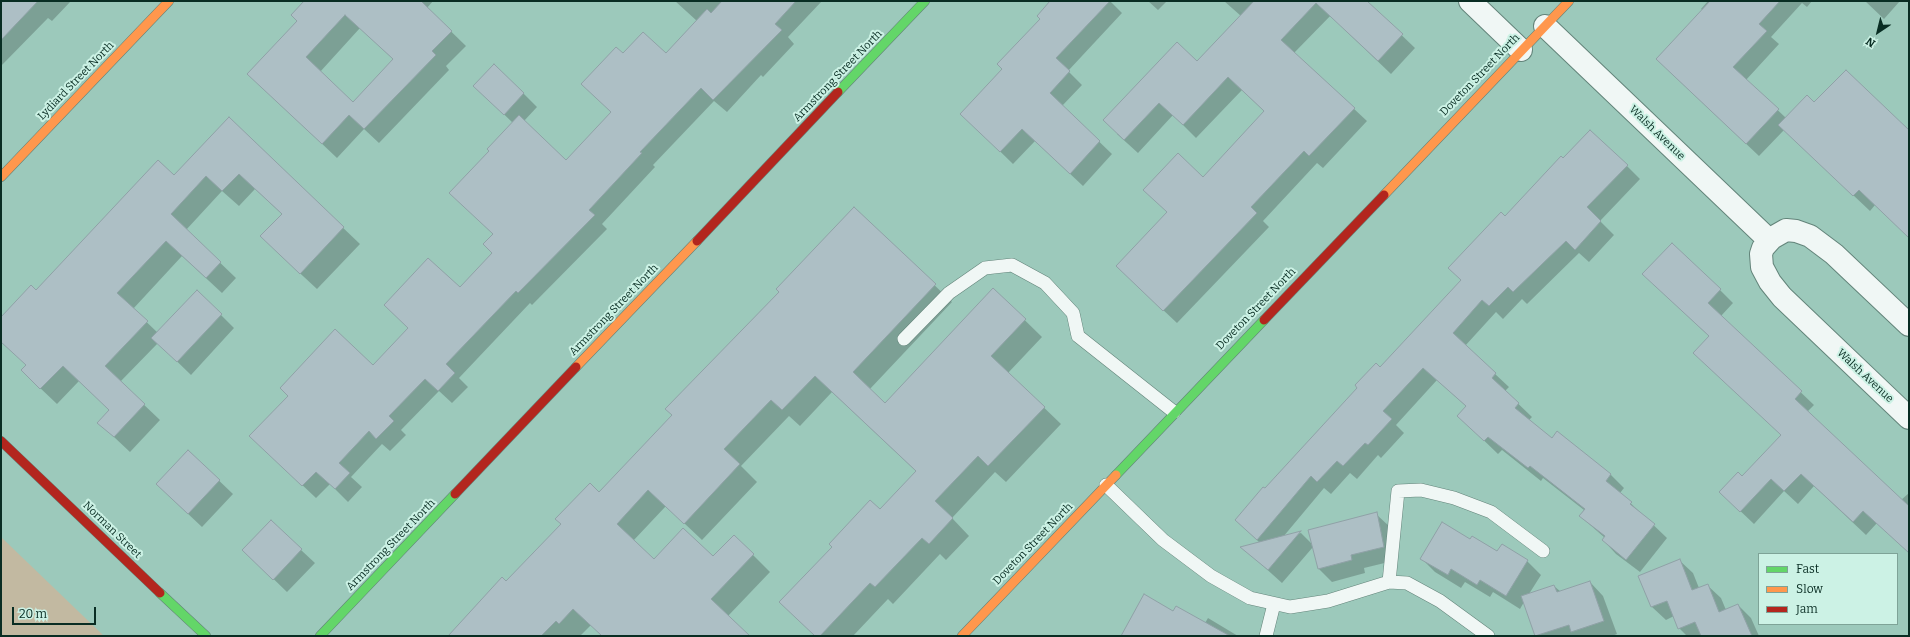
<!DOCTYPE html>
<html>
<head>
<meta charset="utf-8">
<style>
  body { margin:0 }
  #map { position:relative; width:1910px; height:637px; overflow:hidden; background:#9cc9bb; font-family:Bitter,serif }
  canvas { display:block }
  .frame { position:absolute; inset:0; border:2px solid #092d23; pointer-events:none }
  .legend { position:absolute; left:1758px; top:553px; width:140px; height:72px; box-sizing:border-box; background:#ccf2e5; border:1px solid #7ea397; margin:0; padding:5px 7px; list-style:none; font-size:12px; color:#092d23 }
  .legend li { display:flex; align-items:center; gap:8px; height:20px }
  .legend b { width:20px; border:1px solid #7ea397 }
  .north { position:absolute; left:1858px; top:12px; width:40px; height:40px; -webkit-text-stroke:3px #ccf2e5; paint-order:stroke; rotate:215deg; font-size:11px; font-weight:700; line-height:16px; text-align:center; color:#092d23 }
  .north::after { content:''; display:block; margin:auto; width:14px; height:18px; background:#092d23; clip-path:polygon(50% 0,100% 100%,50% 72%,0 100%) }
  .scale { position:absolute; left:12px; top:607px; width:84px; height:18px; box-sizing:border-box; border:2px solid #092d23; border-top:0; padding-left:5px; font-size:12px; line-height:14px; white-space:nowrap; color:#092d23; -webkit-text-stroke:3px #ccf2e5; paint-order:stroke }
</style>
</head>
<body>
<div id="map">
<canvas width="1910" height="637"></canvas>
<div class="frame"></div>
<ul class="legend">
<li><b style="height:5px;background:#63d668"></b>Fast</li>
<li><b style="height:5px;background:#ff974d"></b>Slow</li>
<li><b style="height:5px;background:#b3261e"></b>Jam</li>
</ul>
<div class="north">N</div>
<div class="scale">20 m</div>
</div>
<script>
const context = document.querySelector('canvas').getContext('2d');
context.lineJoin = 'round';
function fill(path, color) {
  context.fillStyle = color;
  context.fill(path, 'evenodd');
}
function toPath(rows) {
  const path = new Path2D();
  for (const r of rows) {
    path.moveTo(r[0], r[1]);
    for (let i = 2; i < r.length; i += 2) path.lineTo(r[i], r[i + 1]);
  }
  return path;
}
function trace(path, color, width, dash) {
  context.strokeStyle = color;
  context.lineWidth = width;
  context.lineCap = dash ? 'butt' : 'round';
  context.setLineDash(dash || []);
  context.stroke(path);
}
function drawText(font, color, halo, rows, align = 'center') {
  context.font = font + ' Bitter,serif';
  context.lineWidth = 4;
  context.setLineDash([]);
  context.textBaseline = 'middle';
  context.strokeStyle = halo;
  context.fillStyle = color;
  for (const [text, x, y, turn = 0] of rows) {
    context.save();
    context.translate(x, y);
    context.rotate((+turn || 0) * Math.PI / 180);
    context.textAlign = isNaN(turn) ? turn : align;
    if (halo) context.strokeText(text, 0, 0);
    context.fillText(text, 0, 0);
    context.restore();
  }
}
fill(toPath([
  [1,537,104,636,1,636]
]), '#c2b9a1');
fill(toPath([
  [1,1,71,1,52,21,48,18,1,66],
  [305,1,433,1,427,8,466,46,446,66,449,70,379,143,364,129,337,158,263,88,298,21],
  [360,28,394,60,353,103,320,72],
  [675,1,822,1,788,37,794,44,763,77,761,75,727,112,714,101,653,165,655,167,602,224,607,229,532,305,530,303,459,378,468,387,452,403,439,391,401,430,406,435,390,451,382,444,351,477,362,487,348,502,330,484,316,498,264,449,373,366,409,328,460,288,493,253,490,151,513,123,488,99,523,93,537,107,524,121,566,161,612,112,623,55,666,55,697,21],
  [1052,1,1110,1,1122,13,1068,71,1082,85,1062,106,1112,154,1083,186,1035,141,1013,164,974,126,1004,69,1041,19],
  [1148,1,1167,1,1158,10],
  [1224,1,1327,1,1336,10,1294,53,1367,121,1323,168,1317,163,1263,221,1269,227,1177,323,1130,279,1168,212,1203,178,1265,112,1242,90,1196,138,1173,115,1138,153,1117,134,1197,62,1241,16],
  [1349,1,1366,1,1415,48,1391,74,1346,31],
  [1708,1,1812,1,1807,7,1802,3,1771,37,1779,44,1746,80,1786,118,1815,103,1909,131,1909,237,1875,205,1870,211,1784,130,1759,156,1670,72,1703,10,1701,9],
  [1865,1,1900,1,1884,19],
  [229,119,360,244,317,289,277,252,282,214,255,189,239,206,222,191,186,230,236,278,222,293,182,256,133,309,158,333,221,315,234,328,191,375,158,343,120,382,160,420,130,452,99,423,110,410,79,381,57,404,38,386,27,365,1,341,1,319,174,177],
  [1563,160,1627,166,1640,179,1600,221,1614,235,1589,262,1579,253,1527,304,1522,299,1503,319,1496,312,1465,346,1509,387,1505,391,1532,417,1529,420,1552,439,1557,433,1611,475,1624,488,1620,493,1667,538,1640,572,1616,554,1603,540,1605,538,1580,516,1584,510,1543,478,1541,481,1502,450,1498,454,1472,429,1467,407,1437,380,1396,425,1404,433,1381,458,1378,455,1357,479,1350,473,1331,494,1324,488,1283,537,1301,533,1312,544,1376,514,1390,527,1397,560,1364,568,1365,573,1332,582,1318,568,1313,547,1282,583,1242,547,1260,543,1236,520,1462,281,1505,217],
  [854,208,952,302,869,390,885,404,993,289,1042,337,1008,373,1061,424,1006,482,995,472,952,518,969,536,946,560,940,554,893,604,888,599,853,636,816,636,880,511,917,472,832,392,800,426,789,416,741,466,757,482,702,540,666,506,633,541,654,560,713,557,734,536,770,572,728,616,748,636,602,636,591,625,580,636,448,636,599,494,673,415],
  [1657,287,1720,290,1733,303,1721,316,1814,405,1807,412,1901,500,1909,493,1909,553,1877,523,1866,535,1814,486,1798,504,1784,491,1754,524,1734,505,1742,478,1782,435,1710,337],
  [188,451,233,494,202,527,170,497],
  [1470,540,1497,553,1502,545,1527,561,1541,575,1529,594,1554,586,1561,592,1590,582,1603,596,1617,634,1612,636,1536,636,1524,602,1520,609,1493,592,1490,597,1465,582,1461,588,1435,572,1421,558],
  [301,550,315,563,287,592,257,563],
  [1679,560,1693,573,1699,588,1707,585,1721,598,1726,610,1738,605,1751,618,1759,636,1687,636,1679,628,1674,616,1666,620,1652,607,1640,576],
  [1174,612,1205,623,1208,618,1238,636,1126,636]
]), '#0003');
const building = toPath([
  [1,1,38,1,1,40,1,1],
  [304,1,421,1,452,31,432,51,436,55,364,129,349,115,322,144,247,74,297,21,291,15,304,1],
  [345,15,393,59,353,102,306,57,345,15],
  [722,1,796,1,775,24,782,30,713,100,701,88,640,152,642,153,589,210,595,215,518,293,516,291,446,364,455,373,438,391,425,379,389,416,394,421,376,439,369,431,339,463,350,473,335,489,316,472,302,486,249,436,288,396,280,388,335,329,373,365,408,328,384,305,428,258,460,287,492,253,483,244,493,234,449,193,489,151,487,149,519,115,566,160,611,112,581,84,616,47,623,53,643,32,666,53,707,9,711,13,722,1],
  [1050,1,1110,1,1056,58,1070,71,1050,93,1100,141,1070,174,1022,129,1000,152,960,114,1002,69,997,64,1040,19,1037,16,1050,1],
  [1254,1,1367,1,1403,34,1378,61,1316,3,1281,40,1355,108,1309,156,1304,151,1251,207,1257,213,1163,311,1116,266,1167,212,1143,190,1178,153,1203,177,1264,111,1228,77,1183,125,1159,103,1124,140,1103,120,1177,42,1197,61,1254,1],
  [1710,1,1780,1,1759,24,1767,31,1733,67,1779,109,1746,144,1656,59,1710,1],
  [494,64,524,93,504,115,473,86,494,64],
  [1846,70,1909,130,1909,238,1859,190,1853,196,1778,125,1807,95,1814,102,1846,70],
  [229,117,344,227,300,274,260,236,282,214,239,174,222,191,206,176,171,214,221,262,206,278,166,241,117,293,148,321,105,366,145,404,114,437,97,423,109,410,63,366,40,389,21,370,26,365,1,342,1,317,31,285,36,290,158,160,174,175,229,117],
  [1590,130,1628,165,1587,207,1601,221,1575,250,1566,241,1513,292,1508,287,1489,306,1482,300,1453,333,1496,373,1492,378,1519,403,1515,408,1552,438,1557,431,1611,474,1606,481,1632,502,1630,504,1655,524,1626,560,1602,540,1605,536,1579,516,1585,509,1530,466,1528,468,1488,437,1484,441,1457,416,1466,406,1423,368,1383,411,1392,419,1368,445,1365,443,1343,466,1337,461,1317,482,1311,476,1257,540,1235,520,1263,487,1265,488,1357,388,1355,385,1376,363,1380,367,1461,280,1448,268,1501,212,1505,216,1561,156,1563,158,1590,130],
  [854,207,936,284,853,372,885,403,993,288,1026,319,991,356,1045,407,988,466,978,456,935,501,953,518,929,544,922,538,875,587,870,583,820,636,815,636,779,602,832,547,829,544,870,500,880,509,916,471,815,376,782,410,771,400,724,449,740,464,684,524,648,490,617,524,654,559,683,528,713,556,734,535,754,554,711,599,750,636,602,636,573,609,559,624,556,621,541,636,448,636,502,577,506,581,561,524,555,519,590,483,599,492,672,415,665,409,779,292,776,289,854,207],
  [1672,243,1721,289,1708,303,1802,391,1795,399,1909,506,1909,553,1863,511,1853,522,1801,474,1784,491,1771,479,1740,512,1719,492,1738,472,1742,476,1781,435,1693,353,1709,336,1642,274,1672,243],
  [197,290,222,314,177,362,151,338,197,290],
  [188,450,220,480,188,514,156,484,188,450],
  [1377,512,1384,547,1351,555,1352,560,1318,569,1308,530,1377,512],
  [271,520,302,549,273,580,242,550,271,520],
  [1442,522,1470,539,1472,536,1497,551,1502,544,1528,560,1506,596,1480,580,1477,585,1451,569,1448,575,1420,559,1442,522],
  [1301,531,1268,570,1240,547,1301,531],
  [1680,559,1692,590,1708,584,1719,612,1738,604,1752,636,1701,636,1695,622,1678,629,1667,601,1651,607,1638,576,1680,559],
  [1590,581,1604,621,1571,632,1569,625,1535,636,1521,596,1554,585,1557,592,1590,581],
  [1144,594,1173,611,1176,606,1230,636,1121,636,1144,594]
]);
fill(building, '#adbfc5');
trace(building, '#8fa1a6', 1);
const lane = toPath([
  [904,339,949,293,985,268,1012,265,1045,283,1073,313,1078,336,1174,412],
  [1106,485,1163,540,1211,576,1250,598,1290,607,1328,601,1389,582,1407,583,1440,601,1488,636],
  [1389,582,1398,491,1421,490,1454,498,1491,512,1543,551],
  [1266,636,1274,604]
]);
const street = toPath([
  [1470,1,1521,50],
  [1545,26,1769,240],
  [1909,325,1834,254,1810,236,1796,231,1786,230,1772,238,1763,248,1761,254,1762,267,1770,282,1782,297,1909,418]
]);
const fast = toPath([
  [838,92,925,1],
  [1116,475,1264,320],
  [160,593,206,636],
  [320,636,455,494]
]);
const slow = toPath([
  [1,177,169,1],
  [1384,195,1569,1],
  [576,367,697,241],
  [962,636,1116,475]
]);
const jam = toPath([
  [697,241,838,92],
  [1264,320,1384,195],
  [1,441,160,593],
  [455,494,576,367]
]);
trace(lane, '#63847a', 14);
trace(street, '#63847a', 24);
trace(fast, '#63847a', 10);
trace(slow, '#63847a', 10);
trace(jam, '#63847a', 10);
trace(lane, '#f0f7f5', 13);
trace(street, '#f0f7f5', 22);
trace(fast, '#63d668', 9);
trace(slow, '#ff974d', 9);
trace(jam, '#b3261e', 9);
drawText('11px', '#092d23', '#ccf2e5', [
  ["Doveton Street North",1480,75,-46],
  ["Armstrong Street North",838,76,-46],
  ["Lydiard Street North",76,81,-46],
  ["Walsh Avenue",1657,133,44],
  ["Doveton Street North",1256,309,-46],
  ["Armstrong Street North",614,310,-46],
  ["Walsh Avenue",1865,376,43],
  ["Norman Street",112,530,44],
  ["Doveton Street North",1033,544,-46],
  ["Armstrong Street North",391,545,-46]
]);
</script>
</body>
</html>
